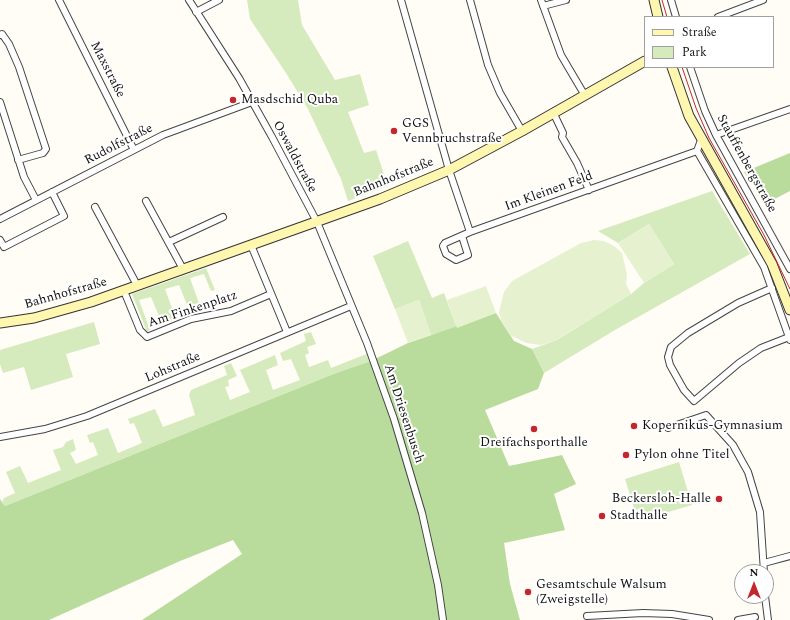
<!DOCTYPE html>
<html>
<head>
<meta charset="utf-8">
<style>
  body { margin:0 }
  #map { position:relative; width:790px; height:620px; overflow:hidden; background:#fffdf5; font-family:Spectral,serif }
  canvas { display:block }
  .legend { position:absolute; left:644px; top:16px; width:130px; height:52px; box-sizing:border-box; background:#fff; border:1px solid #a0a0a0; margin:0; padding:5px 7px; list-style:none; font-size:12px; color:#111 }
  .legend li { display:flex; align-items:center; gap:8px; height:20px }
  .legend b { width:20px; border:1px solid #a0a0a0 }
  .north { position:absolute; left:734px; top:564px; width:40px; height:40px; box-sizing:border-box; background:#fff; border:1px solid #a0a0a0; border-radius:50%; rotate:0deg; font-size:11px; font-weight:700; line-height:16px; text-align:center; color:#111 }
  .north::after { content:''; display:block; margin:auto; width:14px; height:18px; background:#c4262e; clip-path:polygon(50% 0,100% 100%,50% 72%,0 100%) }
</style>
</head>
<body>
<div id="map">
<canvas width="790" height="620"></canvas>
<ul class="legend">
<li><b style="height:5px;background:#fff6b0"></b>Straße</li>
<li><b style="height:11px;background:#d5ebbd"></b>Park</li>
</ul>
<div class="north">N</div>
</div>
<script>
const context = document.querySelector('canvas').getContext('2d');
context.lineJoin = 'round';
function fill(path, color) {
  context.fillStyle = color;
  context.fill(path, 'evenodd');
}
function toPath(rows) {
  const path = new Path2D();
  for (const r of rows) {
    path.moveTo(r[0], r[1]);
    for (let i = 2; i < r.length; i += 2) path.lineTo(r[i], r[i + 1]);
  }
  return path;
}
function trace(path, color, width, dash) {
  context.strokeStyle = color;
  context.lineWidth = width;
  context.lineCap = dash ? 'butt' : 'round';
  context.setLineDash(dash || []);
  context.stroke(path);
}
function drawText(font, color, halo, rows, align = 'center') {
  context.font = font + ' Spectral,serif';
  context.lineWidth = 4;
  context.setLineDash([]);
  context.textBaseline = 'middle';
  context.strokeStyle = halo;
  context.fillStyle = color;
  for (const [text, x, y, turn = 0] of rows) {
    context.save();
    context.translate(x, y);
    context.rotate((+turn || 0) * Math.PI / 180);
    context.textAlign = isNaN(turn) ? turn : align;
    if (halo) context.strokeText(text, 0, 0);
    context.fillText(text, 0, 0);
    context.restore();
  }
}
fill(toPath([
  [247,0,298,0,302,25,335,80,360,74,369,105,348,112,364,153,376,150,388,186,348,201,341,179,308,109,286,73,250,19],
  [712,191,750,254,615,330,544,373,532,349,557,340,631,294,644,283,674,264,649,224,618,243,598,231],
  [408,241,432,298,444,293,457,328,431,335,419,300,395,309,373,256],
  [206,268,215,290,211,291,204,274,190,278,200,306,189,310,179,285,165,289,176,319,162,323,151,297,139,300,150,330,147,332,132,294],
  [94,322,100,344,66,354,73,377,31,390,24,367,3,373,0,364,0,350],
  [311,332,316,344,307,347,309,353,305,355,309,367,328,360,331,368,369,353,371,361,336,373,5,506,2,502,0,503,0,498,2,502,4,498,15,493,6,472,20,466,28,483,61,470,53,450,63,447,66,442,73,439,76,450,70,453,76,464,98,455,93,442,90,443,87,435,108,428,118,453,142,443,134,423,130,424,128,419,155,409,163,427,195,415,189,395,191,390,227,375,224,366,231,363,237,376,228,380,229,386,225,387,230,400,250,392,240,370,275,355,278,365,266,370,273,390,300,380,291,359,283,361,280,353,306,341,304,334],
  [679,462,692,505,638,521,625,479]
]), '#d5ebbd');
fill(toPath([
  [790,153,790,191,767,203,744,172],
  [496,313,514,341,532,349,544,373,538,389,485,410,509,466,562,455,576,484,554,494,565,530,504,543,510,584,520,620,142,620,242,554,233,540,180,561,49,620,0,620,0,500,5,506,336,373,371,361,408,343]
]), '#b9dc9c');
fill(toPath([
  [649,224,674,264,644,283,618,243],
  [594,240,604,241,614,246,622,253,627,274,626,284,631,294,557,340,541,345,526,343,510,335,502,323,499,312,504,292,512,281,581,243],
  [486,286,496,313,457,328,447,300],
  [419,300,431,335,408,343,395,309]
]), '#e6f2cf');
const street = toPath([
  [59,0,134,150],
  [189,0,239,78,272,137,317,222,367,343,394,419,422,513,438,585,443,620],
  [401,0,449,170,470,232],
  [470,0,488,65,500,93,522,131],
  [541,0,561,55,584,94],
  [671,0,676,17],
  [543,6,566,0],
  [196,12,219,0],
  [718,17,763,0],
  [0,35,2,34,9,44,19,67,46,149,43,153,18,160],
  [690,67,705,111,716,135,790,269],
  [0,102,24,177,36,200],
  [553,112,563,133,562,137,577,163,589,190],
  [716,135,790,109],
  [701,140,697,151,764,267,790,340],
  [146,201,183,269],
  [95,207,137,285],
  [0,219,163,135,252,102],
  [462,236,468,255,456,260,446,254,443,246,445,243,470,232,697,151],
  [0,240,4,247,64,216,52,192],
  [169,242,223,217],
  [251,245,287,332],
  [772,288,738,303,688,333,671,347,668,357,670,365,684,390,694,401,739,363,761,348,789,337],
  [124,291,140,330,147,337,191,319,231,311,271,294],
  [668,428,706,415,733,445,748,472,760,512,764,572],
  [0,437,45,429,87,416,351,306],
  [764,563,790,556],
  [765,596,768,620],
  [587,616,643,613,672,614,709,620],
  [738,620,755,617]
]);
const secondary = toPath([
  [654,0,658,17],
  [672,67,689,116,772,264,790,310],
  [0,323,34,318,91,302,380,199,449,170,522,131,645,61]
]);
trace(street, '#444', 8);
trace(secondary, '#333', 11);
trace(street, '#fff', 6);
trace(secondary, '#fff6b0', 9);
trace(toPath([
  [662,0,667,17],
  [682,67,696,108,709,138,764,235,790,289]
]), '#c4262e', 1);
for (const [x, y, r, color] of [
  [233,100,4,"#c4262e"],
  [394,131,4,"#c4262e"],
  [634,426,4,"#c4262e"],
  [534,429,4,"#c4262e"],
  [626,455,4,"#c4262e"],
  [719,499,4,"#c4262e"],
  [602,516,4,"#c4262e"],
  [528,592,4,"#c4262e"]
]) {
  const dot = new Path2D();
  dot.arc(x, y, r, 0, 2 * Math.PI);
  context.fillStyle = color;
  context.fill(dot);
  trace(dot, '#fff', 1.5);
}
drawText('13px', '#111', '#fff', [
  ["Maxstraße",107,70,63],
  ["Rudolfstraße",119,145,-27],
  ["Oswaldstraße",294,157,62],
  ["Stauffenbergstraße",746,164,61],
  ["Bahnhofstraße",394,178,-22],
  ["Im Kleinen Feld",549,192,-20],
  ["Bahnhofstraße",66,294,-16],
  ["Am Finkenplatz",193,310,-18],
  ["Lohstraße",173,368,-23],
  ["Am Driesenbusch",403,414,72]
]);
drawText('13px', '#111', '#fff', [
  ["Masdschid Quba",241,100],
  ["GGS",402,124],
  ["Vennbruchstraße",402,139],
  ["Kopernikus-Gymnasium",642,426],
  ["Dreifachsporthalle",534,443,"center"],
  ["Pylon ohne Titel",634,455],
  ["Beckersloh-Halle",711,499,"right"],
  ["Stadthalle",610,516],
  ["Gesamtschule Walsum",536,585],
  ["(Zweigstelle)",536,600]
], 'left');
</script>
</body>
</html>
